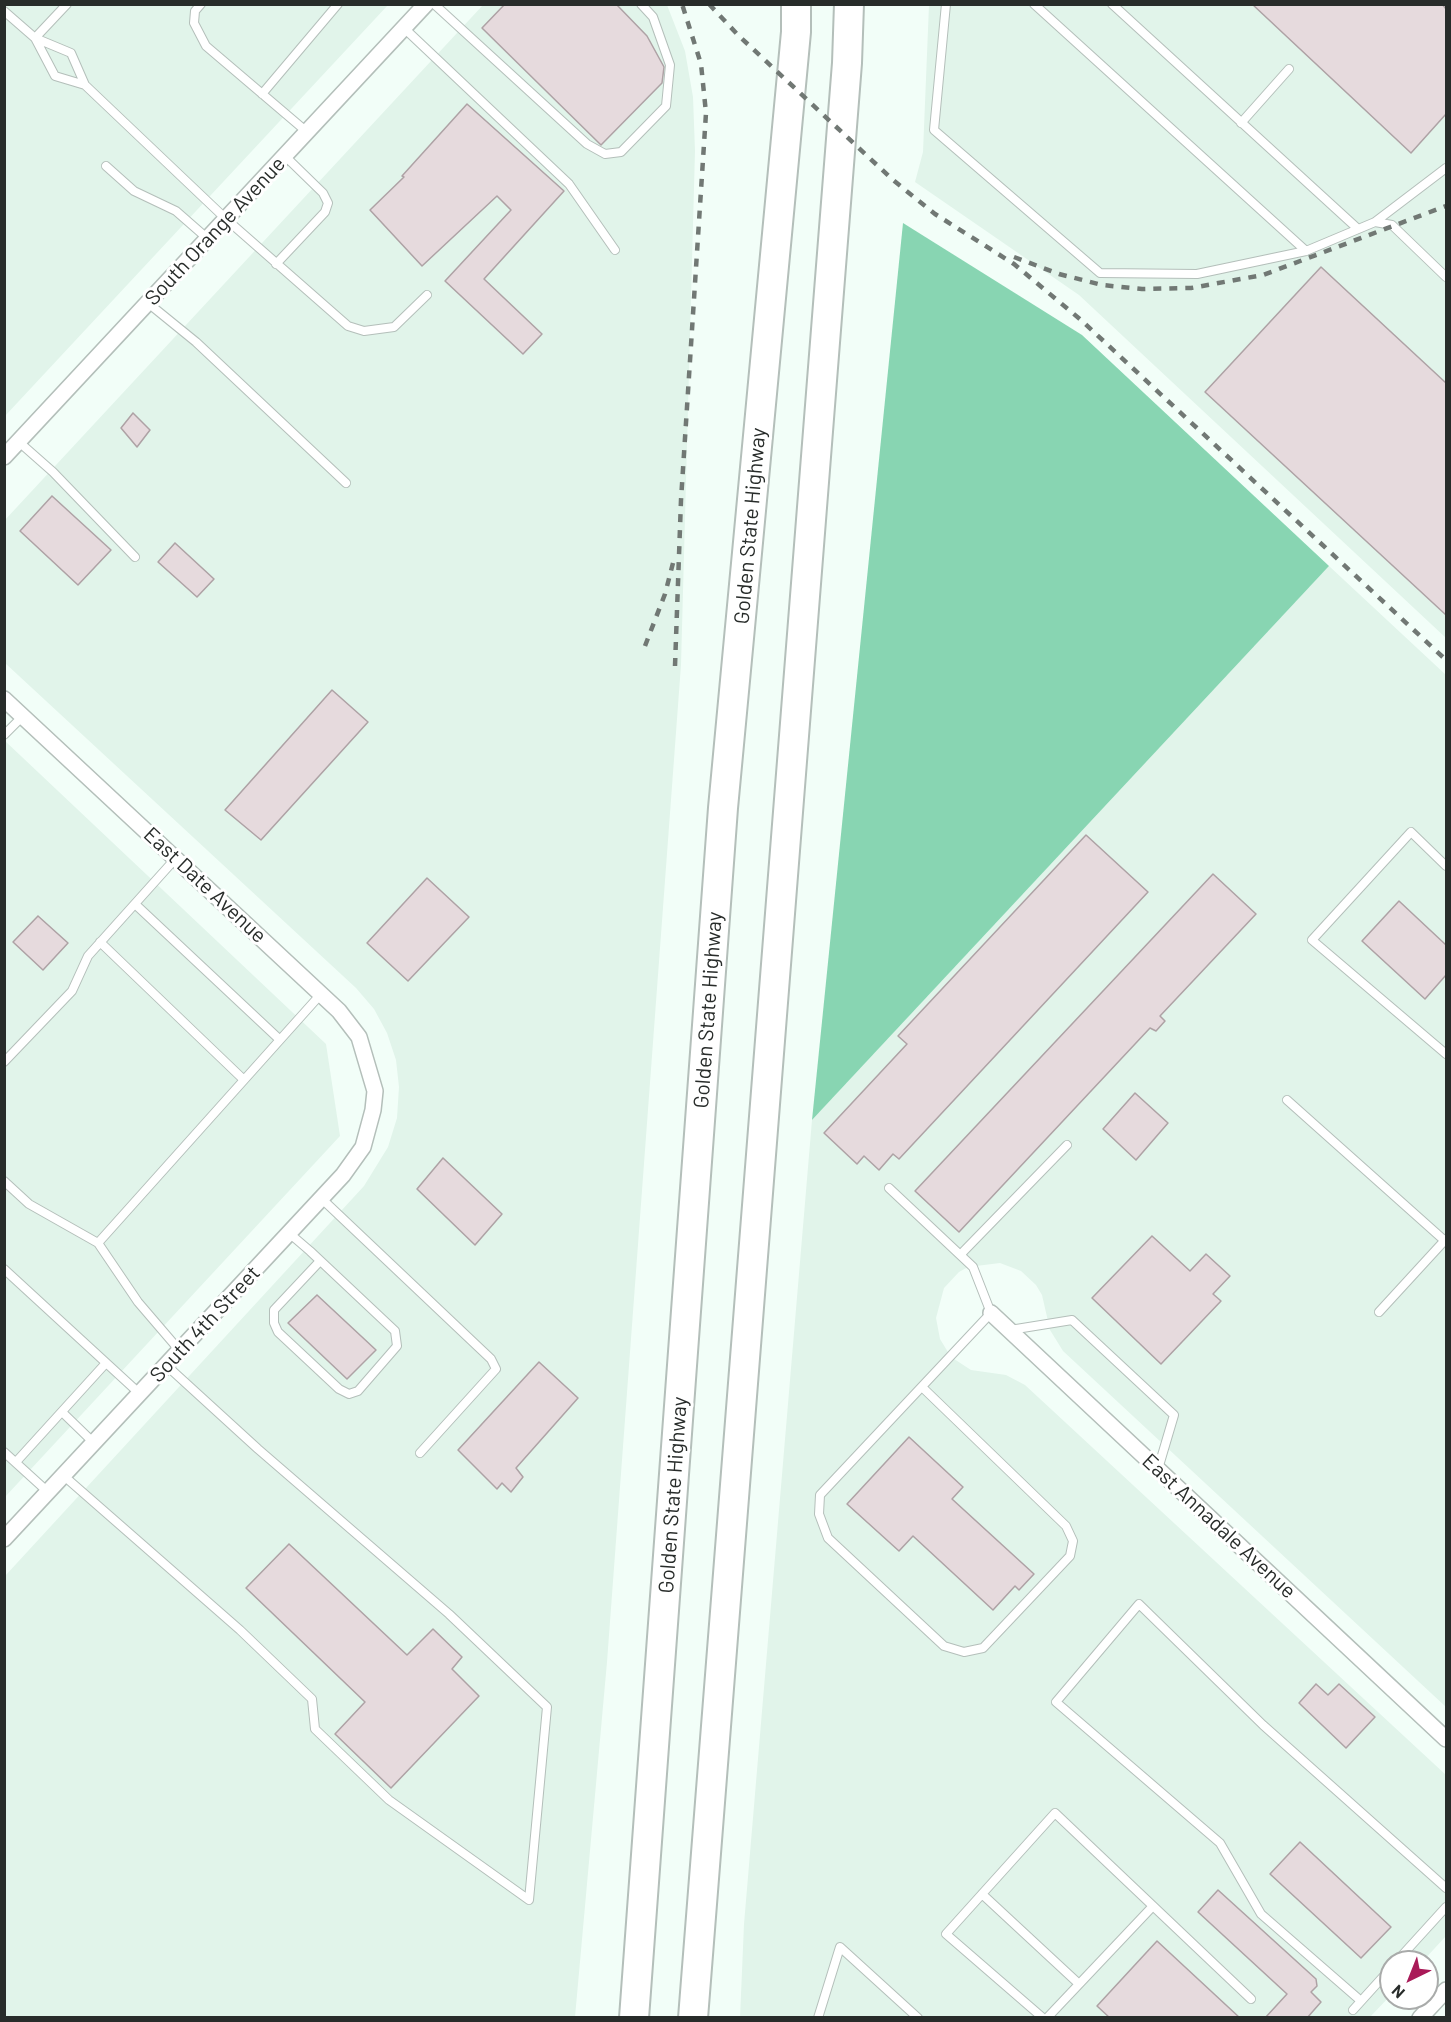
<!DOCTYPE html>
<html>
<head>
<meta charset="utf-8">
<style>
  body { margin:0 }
  #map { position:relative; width:1451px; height:2022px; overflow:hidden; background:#f2fef8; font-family:Barlow,sans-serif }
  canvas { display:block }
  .frame { position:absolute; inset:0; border:6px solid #282c2a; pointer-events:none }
  .north { position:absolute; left:1379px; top:1950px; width:60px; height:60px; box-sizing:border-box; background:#fff; border:2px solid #a9abaa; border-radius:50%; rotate:223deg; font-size:16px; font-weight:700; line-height:24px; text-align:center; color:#282c2a }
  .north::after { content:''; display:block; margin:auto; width:21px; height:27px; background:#a91a58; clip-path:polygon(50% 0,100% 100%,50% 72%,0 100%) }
</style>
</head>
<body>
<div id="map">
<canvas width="1451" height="2022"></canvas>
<div class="frame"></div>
<div class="north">N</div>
</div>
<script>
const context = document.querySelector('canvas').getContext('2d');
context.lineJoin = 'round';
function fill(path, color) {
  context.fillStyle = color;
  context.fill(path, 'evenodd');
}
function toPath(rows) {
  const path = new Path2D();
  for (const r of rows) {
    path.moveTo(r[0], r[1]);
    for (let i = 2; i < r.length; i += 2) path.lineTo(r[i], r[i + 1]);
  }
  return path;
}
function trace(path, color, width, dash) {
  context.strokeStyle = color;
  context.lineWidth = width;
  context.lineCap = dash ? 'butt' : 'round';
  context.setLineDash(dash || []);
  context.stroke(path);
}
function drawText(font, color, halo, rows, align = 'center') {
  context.font = font + ' Barlow,sans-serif';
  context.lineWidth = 6;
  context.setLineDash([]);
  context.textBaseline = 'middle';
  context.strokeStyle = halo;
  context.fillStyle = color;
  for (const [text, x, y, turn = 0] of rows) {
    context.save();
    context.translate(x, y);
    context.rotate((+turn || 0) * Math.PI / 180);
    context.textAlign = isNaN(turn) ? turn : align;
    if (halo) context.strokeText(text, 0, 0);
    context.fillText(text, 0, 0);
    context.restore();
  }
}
fill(toPath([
  [5,5,388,5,5,416],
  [483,5,667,5,685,51,693,97,695,151,681,665,607,1662,575,2017,5,2017,5,1576,364,1186,388,1147,397,1118,399,1087,396,1060,387,1033,374,1009,356,988,5,663,4,521],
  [929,5,1446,5,1446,638,1079,295,915,182,923,152],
  [1329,566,1446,675,1446,1707,1063,1351,1050,1330,1042,1295,1036,1285,1021,1271,1000,1263,968,1267,959,1272,944,1288,936,1318,940,1339,951,1357,971,1370,1006,1375,1025,1385,1446,1775,1446,1936,1422,1962,1391,1962,1391,1995,1370,2017,740,2018,744,1924,812,1120],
  [4,740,326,1044,340,1136,5,1497]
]), '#e1f4ea');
fill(toPath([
  [903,223,1082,335,1329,566,812,1120]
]), '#88d5b2');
const building = toPath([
  [505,4,616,4,647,36,664,67,662,83,601,145,482,28,505,4],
  [1252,4,1442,4,1446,9,1446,114,1411,153,1252,4],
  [467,104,564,191,484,279,542,334,523,354,445,281,511,210,497,196,422,266,370,210,404,177,402,176,467,104],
  [1321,267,1446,383,1446,615,1205,392,1321,267],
  [133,413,150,430,137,447,121,428,133,413],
  [52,496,111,550,78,585,20,531,52,496],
  [175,543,214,579,197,597,158,562,175,543],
  [332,690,368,722,261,840,225,810,332,690],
  [1086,835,1148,892,899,1159,893,1154,879,1170,864,1156,857,1164,824,1133,907,1044,898,1036,1086,835],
  [1213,874,1256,914,1160,1016,1165,1021,1156,1031,1150,1028,959,1232,915,1191,1213,874],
  [427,878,469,917,408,981,367,943,427,878],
  [1399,901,1446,945,1446,975,1425,999,1362,941,1399,901],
  [38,916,68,943,43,970,13,942,38,916],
  [1135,1093,1168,1123,1136,1160,1103,1129,1135,1093],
  [443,1158,502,1214,475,1245,417,1189,443,1158],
  [1152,1236,1190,1271,1206,1254,1230,1276,1213,1294,1221,1301,1161,1364,1092,1298,1152,1236],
  [317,1295,376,1350,347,1379,288,1323,317,1295],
  [539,1362,578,1398,516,1468,523,1477,511,1492,502,1483,497,1489,458,1450,539,1362],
  [909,1437,963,1487,952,1499,1034,1574,1019,1590,1015,1586,993,1610,913,1536,899,1551,847,1504,909,1437],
  [289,1544,407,1655,433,1629,462,1657,452,1669,479,1696,391,1788,335,1734,365,1702,246,1588,289,1544],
  [1316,1684,1328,1695,1339,1684,1375,1717,1346,1748,1299,1703,1316,1684],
  [1300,1842,1391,1927,1361,1958,1270,1874,1300,1842],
  [1218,1890,1316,1979,1317,1986,1311,1992,1321,2002,1307,2018,1265,2018,1287,1994,1198,1912,1218,1890],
  [1157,1941,1240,2018,1110,2018,1097,2006,1157,1941]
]);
fill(building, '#e6dadd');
trace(building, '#aea2a5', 1.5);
const lane = toPath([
  [201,4,195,11,194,23,206,46,307,132],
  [434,4,587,144,605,154,621,152,666,106,670,65,653,17,641,4],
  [946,4,934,130,1100,273,1197,274,1306,251,1375,222,1392,225,1446,277],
  [1034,4,1306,251],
  [1112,4,1358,229],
  [4,11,35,38,67,4],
  [404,28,569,184,615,250],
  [85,85,55,76,35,38,71,53,85,85,226,219,348,326,364,331,394,327,427,295],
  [262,94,338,4],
  [1241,123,1289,69],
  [106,166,134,191,176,211,208,239],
  [1375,222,1446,168],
  [276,264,325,212,328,203,323,193,285,156],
  [148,303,196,342,346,483],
  [19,442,53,472,135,557],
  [4,735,23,716],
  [1446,866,1411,832,1312,940,1446,1054],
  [135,904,279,1039],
  [100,942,244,1080],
  [4,1062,72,991,88,956,176,858],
  [1287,1100,1445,1241],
  [4,1181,29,1204,98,1243,138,1302,180,1351],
  [889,1188,973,1267,991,1313,820,1495,819,1514,828,1538,944,1646,964,1652,983,1648,1070,1556,1073,1541,1066,1526,922,1387],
  [322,1199,491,1359,496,1369,420,1453],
  [289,1233,310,1251,395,1331,397,1346,358,1391,349,1394,339,1389,278,1332,274,1323,274,1310,320,1261],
  [98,1243,321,994],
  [960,1255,1067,1145],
  [4,1269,140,1394],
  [1379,1312,1446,1239],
  [1010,1330,1072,1320,1174,1415,1158,1469],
  [62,1412,94,1443],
  [4,1452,48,1492],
  [16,1462,106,1363],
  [64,1476,240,1630,312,1699,315,1729,389,1800,529,1900,547,1707,449,1614,258,1449,166,1365],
  [982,1894,1079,1984],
  [1396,1962,1446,1907],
  [1361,2001,1261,1914,1220,1843,1056,1702,1139,1604,1263,1725,1446,1888],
  [1353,2010,1391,1968],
  [818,2018,840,1947,918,2018],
  [1043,2018,946,1934,1055,1813,1251,1999],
  [1047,2018,1153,1906]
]);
const street = toPath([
  [4,457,426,4],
  [4,699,339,1011,359,1037,375,1091,373,1110,363,1147,343,1175,4,1539],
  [991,1313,1446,1739],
  [1420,2018,1446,1990]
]);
const highway = toPath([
  [634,2018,723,808,796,32,796,4],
  [693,2018,847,63,849,4]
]);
trace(lane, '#b4bfba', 10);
trace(street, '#b4bfba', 18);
trace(highway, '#b4bfba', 32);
trace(lane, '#fff', 8);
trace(street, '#fff', 15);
trace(highway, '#fff', 28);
trace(toPath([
  [709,4,738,35,893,180,935,214,1014,264,1081,320,1446,660],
  [1014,257,1059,274,1102,285,1142,289,1191,288,1263,275,1446,206],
  [645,646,665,594,673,563],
  [675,666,681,500,706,113,701,64,682,4]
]), '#717874', 4.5, [8, 8]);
drawText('21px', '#282c2a', '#fff', [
  ["South Orange Avenue",215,231,-47],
  ["Golden State Highway",750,526,-85],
  ["East Date Avenue",205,885,43],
  ["Golden State Highway",708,1010,-86],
  ["South 4th Street",205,1324,-47],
  ["Golden State Highway",673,1495,-86],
  ["East Annadale Avenue",1219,1526,43]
]);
</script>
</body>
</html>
